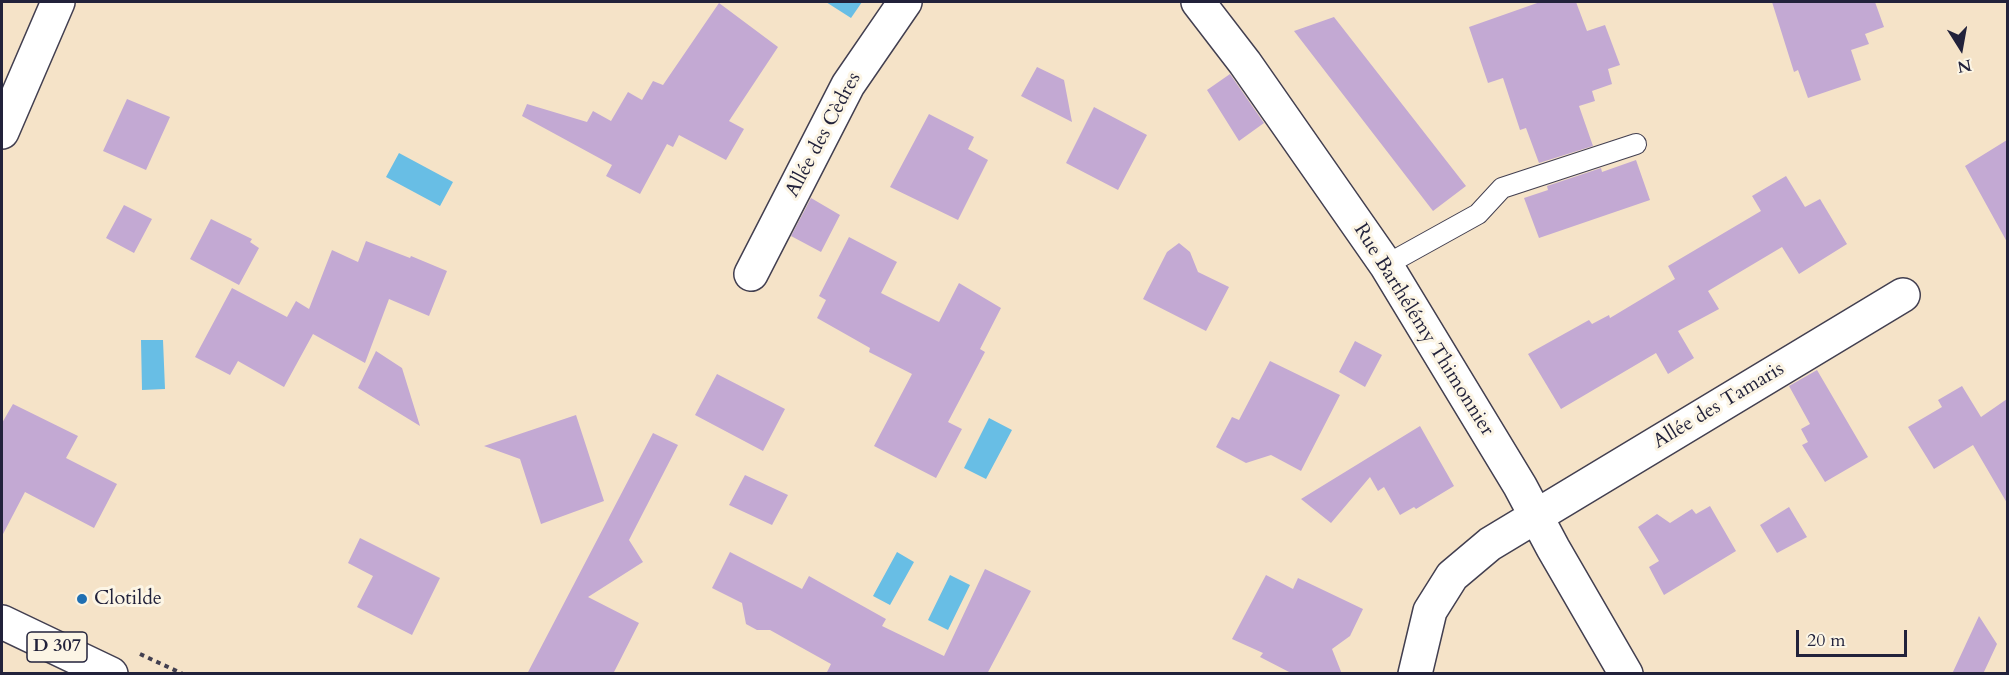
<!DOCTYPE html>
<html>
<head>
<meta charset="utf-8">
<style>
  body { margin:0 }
  #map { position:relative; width:2009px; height:675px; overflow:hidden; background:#f5e3c8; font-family:Cardo,serif }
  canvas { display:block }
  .frame { position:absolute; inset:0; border:3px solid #22223b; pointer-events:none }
  .north { position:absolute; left:1931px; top:18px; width:60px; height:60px; -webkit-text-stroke:4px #fcf5e5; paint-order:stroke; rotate:169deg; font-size:16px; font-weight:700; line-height:24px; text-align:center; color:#22223b }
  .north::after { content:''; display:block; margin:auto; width:21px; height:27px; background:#22223b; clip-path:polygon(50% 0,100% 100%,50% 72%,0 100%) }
  .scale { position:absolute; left:1796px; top:630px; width:111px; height:27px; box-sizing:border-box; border:3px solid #22223b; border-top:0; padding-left:8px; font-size:18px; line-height:21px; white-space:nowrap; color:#22223b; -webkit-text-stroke:4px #fcf5e5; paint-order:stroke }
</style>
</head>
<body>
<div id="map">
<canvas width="2009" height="675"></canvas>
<div class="frame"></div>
<div class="north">N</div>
<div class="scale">20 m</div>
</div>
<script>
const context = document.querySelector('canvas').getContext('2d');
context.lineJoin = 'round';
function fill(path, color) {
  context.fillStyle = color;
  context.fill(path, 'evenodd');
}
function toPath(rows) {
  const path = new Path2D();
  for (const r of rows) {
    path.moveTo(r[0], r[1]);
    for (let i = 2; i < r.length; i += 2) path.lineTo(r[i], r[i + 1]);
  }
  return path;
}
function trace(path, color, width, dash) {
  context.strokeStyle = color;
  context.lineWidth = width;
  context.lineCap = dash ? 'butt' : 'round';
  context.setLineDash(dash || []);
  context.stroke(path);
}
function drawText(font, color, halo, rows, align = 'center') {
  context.font = font + ' Cardo,serif';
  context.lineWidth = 6;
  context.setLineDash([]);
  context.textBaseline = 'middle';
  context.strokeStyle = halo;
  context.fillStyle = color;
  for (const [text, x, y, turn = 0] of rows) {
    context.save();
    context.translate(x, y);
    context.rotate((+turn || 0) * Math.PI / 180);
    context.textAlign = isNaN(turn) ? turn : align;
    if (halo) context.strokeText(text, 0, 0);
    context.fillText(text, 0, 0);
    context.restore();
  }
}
fill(toPath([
  [826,2,862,2,851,18],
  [399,153,453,182,440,206,386,177],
  [141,340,163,340,165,389,142,390],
  [989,418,1012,430,986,479,964,468],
  [897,552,914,562,890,605,873,596],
  [950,575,970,585,948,630,928,620]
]), '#68bee5');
fill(toPath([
  [1540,2,1576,2,1587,31,1605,25,1620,65,1608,69,1612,84,1592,91,1595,101,1579,106,1593,146,1539,163,1526,128,1520,130,1503,78,1488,83,1469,27],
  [1772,2,1875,2,1884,27,1865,34,1869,44,1851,50,1861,80,1808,98,1798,70,1794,72],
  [719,3,778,47,729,121,744,129,726,160,679,135,673,147,667,144,640,194,606,176,612,165,522,116,527,104,587,122,593,111,611,121,628,92,642,100,653,81,663,85],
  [1334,17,1466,186,1433,211,1294,31],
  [1037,67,1064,80,1072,122,1021,96],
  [1230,74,1264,123,1239,141,1207,90],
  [127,99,170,117,146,170,103,151],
  [1094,107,1147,135,1118,190,1066,163],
  [929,114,974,137,968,149,988,160,958,220,890,187],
  [2007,140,2007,242,1965,166],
  [1636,160,1650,200,1539,238,1524,198,1548,190,1547,186,1601,168,1602,172],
  [1786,176,1805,207,1820,199,1847,244,1799,274,1782,247,1708,291,1719,309,1678,331,1694,358,1668,374,1656,353,1561,409,1528,354,1589,320,1592,324,1609,315,1610,318,1675,279,1668,266,1761,211,1752,196],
  [811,198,840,215,821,252,791,236],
  [124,205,152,219,134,253,106,238],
  [211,219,252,239,250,242,259,248,239,285,190,259],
  [849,237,897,262,881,293,939,322,959,283,1001,308,980,349,985,352,948,422,962,429,936,478,874,446,912,374,869,352,870,348,817,318,826,300,819,296],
  [366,241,410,258,411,256,447,271,429,316,389,299,365,363,313,334,284,387,238,361,230,375,195,357,232,288,287,317,296,301,309,309,332,250,358,262],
  [1179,243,1190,252,1198,272,1229,287,1206,331,1143,299,1167,252],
  [1355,341,1382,355,1365,387,1339,372],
  [376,351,402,368,420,426,358,388],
  [1270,361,1340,395,1301,471,1271,455,1246,463,1216,447,1232,417,1239,420],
  [1817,370,1868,457,1825,482,1802,445,1808,442,1801,429,1810,424,1789,386],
  [717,374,785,409,763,451,695,415],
  [1962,386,1981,417,2007,399,2007,503,1973,445,1934,469,1908,427,1942,407,1938,400],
  [13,404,78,436,66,458,117,484,94,528,25,492,2,536,2,423],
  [576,415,604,501,541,524,520,459,484,446],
  [1420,426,1454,486,1416,509,1414,507,1400,515,1384,487,1378,491,1370,477,1331,523,1301,499],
  [653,433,678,445,629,540,643,562,588,597,639,623,613,674,527,674],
  [745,475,788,495,772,525,729,505],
  [1710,506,1736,551,1664,595,1649,567,1659,561,1638,527,1657,514,1670,523,1692,509,1696,514],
  [1789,507,1807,537,1777,553,1760,525],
  [360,538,440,578,412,635,357,607,373,576,348,563],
  [730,552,802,589,809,576,886,619,882,626,944,656,985,569,1031,591,987,674,826,674,831,664,770,630,757,630,746,624,742,603,712,588],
  [1266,575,1293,589,1298,578,1363,609,1350,636,1332,649,1342,674,1293,674,1260,657,1263,653,1232,639],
  [1979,616,1997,644,1983,674,1952,674]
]), '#c3a9d3');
const lane = toPath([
  [1386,265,1478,214,1502,188,1636,144]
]);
const street = toPath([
  [1198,2,1245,63,1386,265,1520,486,1553,548,1626,674],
  [2,132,58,2],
  [751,274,848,85,905,2],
  [1415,674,1430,611,1452,576,1490,544,1903,295]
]);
const primary = toPath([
  [2,622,111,674]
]);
trace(lane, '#423f50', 22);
trace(street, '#423f50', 36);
trace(primary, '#423f50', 36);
trace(toPath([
  [140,654,183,674]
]), '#423f50', 4, [4.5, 4.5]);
trace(lane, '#fff', 20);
trace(street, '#fff', 33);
trace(primary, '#fff', 33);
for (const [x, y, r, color] of [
  [82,599,6,"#1f6fb2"]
]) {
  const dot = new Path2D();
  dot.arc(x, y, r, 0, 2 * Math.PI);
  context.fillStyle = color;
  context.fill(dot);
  trace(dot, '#fcf5e5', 2);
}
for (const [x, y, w] of [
  [57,647,60]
]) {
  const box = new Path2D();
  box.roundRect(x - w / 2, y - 15, w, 30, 4.5);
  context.fillStyle = '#fcf5e5';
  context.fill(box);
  trace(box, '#22223b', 1.5);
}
drawText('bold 18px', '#22223b', null, [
  ["D 307",57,647]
]);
drawText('20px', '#22223b', '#fcf5e5', [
  ["Allée des Cèdres",824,135,-62],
  ["Rue Barthélémy Thimonnier",1423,330,58],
  ["Allée des Tamaris",1719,406,-31]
]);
drawText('20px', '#22223b', '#fcf5e5', [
  ["Clotilde",94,599]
], 'left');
</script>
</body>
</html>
